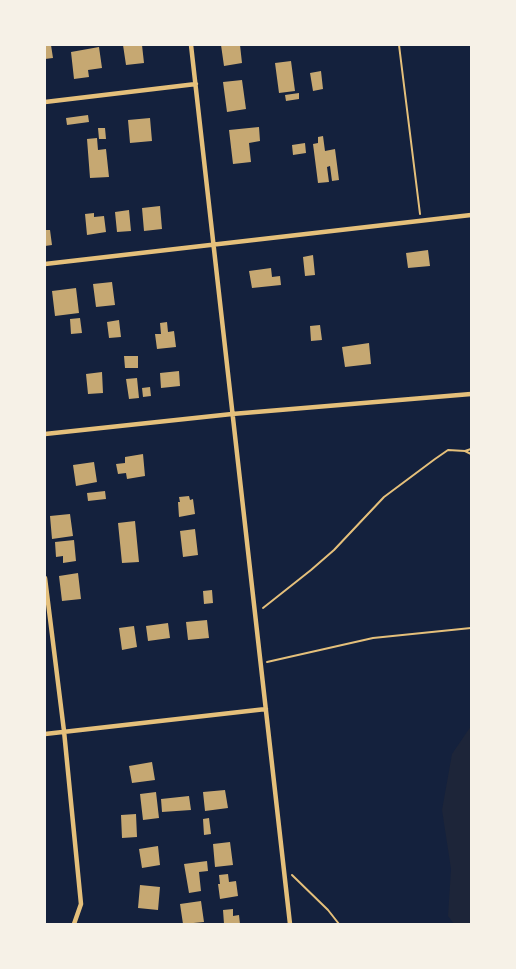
<!DOCTYPE html>
<html>
<head>
<meta charset="utf-8">
<style>
  body { margin:0 }
  #map { position:relative; width:516px; height:969px; overflow:hidden; background:#14213d; font-family:"Exo 2",sans-serif }
  canvas { display:block }
  .frame { position:absolute; inset:0; border:46px solid #f6f1e7; pointer-events:none }
</style>
</head>
<body>
<div id="map">
<canvas width="516" height="969"></canvas>
<div class="frame"></div>
</div>
<script>
const context = document.querySelector('canvas').getContext('2d');
context.lineJoin = 'round';
function fill(path, color) {
  context.fillStyle = color;
  context.fill(path, 'evenodd');
}
function toPath(rows) {
  const path = new Path2D();
  for (const r of rows) {
    path.moveTo(r[0], r[1]);
    for (let i = 2; i < r.length; i += 2) path.lineTo(r[i], r[i + 1]);
  }
  return path;
}
function trace(path, color, width, dash) {
  context.strokeStyle = color;
  context.lineWidth = width;
  context.lineCap = dash ? 'butt' : 'round';
  context.setLineDash(dash || []);
  context.stroke(path);
}
fill(toPath([
  [471,726,471,924,454,924,448,916,451,869,442,810,452,754]
]), '#1d2539');
fill(toPath([
  [45,45,51,45,53,58,45,59],
  [123,45,142,45,144,63,126,65],
  [221,45,240,45,242,63,224,66],
  [99,47,102,68,88,70,89,77,74,79,71,52],
  [291,61,295,91,279,93,275,63],
  [321,71,323,89,313,91,310,73],
  [242,80,246,109,227,112,223,82],
  [299,93,299,99,286,101,285,95],
  [88,115,89,122,67,125,66,118],
  [150,118,152,141,130,143,128,120],
  [259,127,260,141,249,143,251,162,233,164,229,130],
  [98,128,105,128,106,139,99,139],
  [323,136,325,151,335,149,339,180,332,181,330,166,327,167,329,182,318,183,313,144,318,143,318,137],
  [97,138,98,150,106,149,109,177,90,178,87,139],
  [305,143,306,153,293,155,292,145],
  [160,206,162,229,144,231,142,208],
  [129,210,131,231,117,232,115,212],
  [94,213,94,217,104,216,106,232,87,235,85,214],
  [45,230,50,230,52,245,45,246],
  [428,250,430,266,408,268,406,253],
  [313,255,315,275,305,276,303,257],
  [271,268,272,277,280,276,281,285,252,288,249,271],
  [112,282,115,305,96,307,93,284],
  [76,288,79,313,55,316,52,291],
  [80,318,82,333,71,334,70,319],
  [119,320,121,337,109,338,107,322],
  [167,322,168,332,174,331,176,347,157,349,155,334,161,334,160,323],
  [320,325,322,340,311,341,310,326],
  [369,343,371,364,345,367,342,347],
  [124,356,138,356,138,368,125,368],
  [179,371,180,386,161,388,160,373],
  [102,372,103,393,88,394,86,374],
  [137,378,139,398,129,399,126,379],
  [150,387,151,396,143,397,142,388],
  [143,454,145,476,127,479,126,473,118,474,116,464,125,463,125,457],
  [94,462,97,482,76,486,73,465],
  [105,491,106,499,88,501,87,493],
  [189,496,190,500,193,499,195,514,179,517,178,502,180,502,179,497],
  [70,514,73,536,52,539,50,516],
  [135,521,139,562,122,563,118,523],
  [195,529,198,555,183,557,180,531],
  [74,540,76,561,63,563,63,556,56,557,55,542],
  [78,573,81,599,62,601,59,576],
  [212,590,213,603,204,604,203,591],
  [207,620,209,638,188,640,186,622],
  [168,623,170,638,148,641,146,626],
  [134,626,137,647,122,650,119,628],
  [152,762,155,780,132,783,129,766],
  [225,790,228,808,205,811,203,792],
  [156,792,159,818,143,820,140,794],
  [189,796,191,810,162,812,161,799],
  [136,814,137,837,122,838,121,815],
  [209,818,211,834,204,835,203,819],
  [230,842,233,865,215,867,213,844],
  [158,846,160,865,142,868,139,849],
  [207,861,208,871,199,872,201,891,189,893,184,864],
  [228,874,229,882,236,881,238,896,220,899,218,884,220,884,219,875],
  [140,885,160,887,158,910,138,908],
  [201,901,204,922,183,924,180,904],
  [233,909,233,916,239,915,240,924,224,924,223,910]
]), '#c6a872');
trace(toPath([
  [399,45,420,214],
  [465,451,471,449],
  [263,608,311,570,334,550,384,497,435,459,448,450,465,451,471,454],
  [267,662,373,638,471,628],
  [292,875,328,910,339,924]
]), '#e5c07b', 2);
trace(toPath([
  [191,45,290,924],
  [45,102,196,84],
  [45,264,471,215],
  [45,434,232,414,471,394],
  [45,578,64,731,81,904,74,924],
  [45,734,266,709]
]), '#e5c07b', 4.5);
</script>
</body>
</html>
